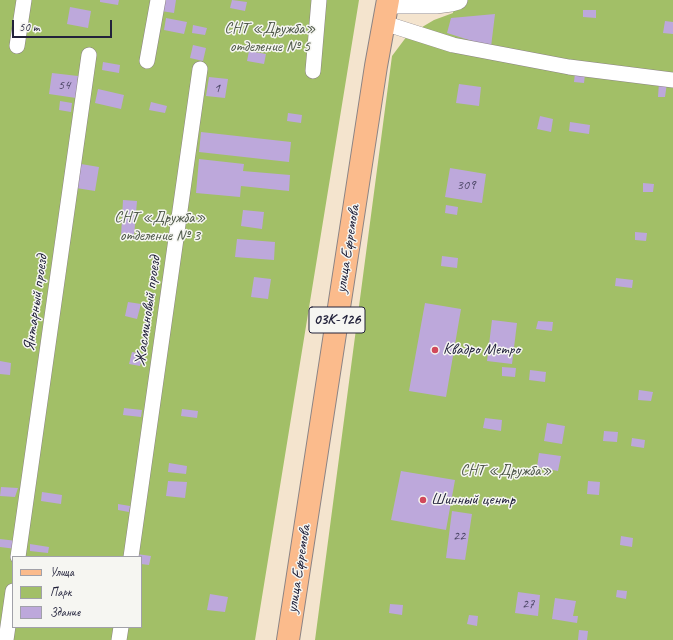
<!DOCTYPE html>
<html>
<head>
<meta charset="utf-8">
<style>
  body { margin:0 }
  #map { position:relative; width:673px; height:640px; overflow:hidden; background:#f4e4ce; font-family:Caveat,sans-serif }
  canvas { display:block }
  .legend { position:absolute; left:12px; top:556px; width:130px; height:72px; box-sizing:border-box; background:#f6f6f2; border:1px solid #a1a1a9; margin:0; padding:5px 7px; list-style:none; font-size:12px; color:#22223b }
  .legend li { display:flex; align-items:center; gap:8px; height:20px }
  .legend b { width:20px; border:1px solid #a1a1a9 }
  .scale { position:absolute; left:12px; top:20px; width:100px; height:18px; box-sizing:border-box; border:2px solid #22223b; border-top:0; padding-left:5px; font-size:12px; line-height:14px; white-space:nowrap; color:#22223b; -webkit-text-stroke:3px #f6f6f2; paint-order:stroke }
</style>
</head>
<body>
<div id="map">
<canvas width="673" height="640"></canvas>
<ul class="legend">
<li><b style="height:5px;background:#fbbb8c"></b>Улица</li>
<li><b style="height:11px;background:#a2bf67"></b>Парк</li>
<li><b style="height:11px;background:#bda8db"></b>Здание</li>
</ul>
<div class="scale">50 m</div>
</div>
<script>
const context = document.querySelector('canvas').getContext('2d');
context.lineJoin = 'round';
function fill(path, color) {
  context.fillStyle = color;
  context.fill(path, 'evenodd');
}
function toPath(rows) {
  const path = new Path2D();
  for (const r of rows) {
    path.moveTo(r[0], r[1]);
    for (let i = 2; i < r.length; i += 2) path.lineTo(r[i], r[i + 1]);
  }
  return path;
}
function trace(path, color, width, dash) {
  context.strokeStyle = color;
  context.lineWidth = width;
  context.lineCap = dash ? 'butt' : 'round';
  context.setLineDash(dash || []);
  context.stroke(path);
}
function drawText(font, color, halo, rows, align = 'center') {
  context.font = font + ' Caveat,sans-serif';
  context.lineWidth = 3;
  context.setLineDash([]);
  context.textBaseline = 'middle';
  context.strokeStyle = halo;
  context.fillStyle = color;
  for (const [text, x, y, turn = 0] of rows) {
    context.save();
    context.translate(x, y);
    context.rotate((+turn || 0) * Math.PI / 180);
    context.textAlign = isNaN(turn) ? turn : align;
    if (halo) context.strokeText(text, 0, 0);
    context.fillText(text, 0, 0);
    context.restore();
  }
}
fill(toPath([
  [0,0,359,0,255,640,0,640],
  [13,557,141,557,141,627,13,627],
  [466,0,673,0,673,640,315,640,392,56,407,36,434,20,453,13,452,5]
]), '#a2bf67');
fill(toPath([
  [100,0,119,0,118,5,100,2],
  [163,0,176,0,174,13,161,11],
  [232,0,247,2,245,11,230,8],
  [70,7,91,11,88,28,67,24],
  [583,10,596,10,596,18,583,17],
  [495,14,491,47,447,33,451,18],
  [166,18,187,22,184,34,164,30],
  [665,21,673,22,673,34,663,33],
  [193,25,207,28,205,35,192,33],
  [193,45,206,48,203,61,190,58],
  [249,51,266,54,264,64,247,61],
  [103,62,120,65,119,73,102,70],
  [52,73,78,76,76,98,49,94],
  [575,73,585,74,584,83,574,82],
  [209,77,228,79,225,98,206,96],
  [659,82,667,83,665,97,658,97],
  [459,84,481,87,479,106,456,103],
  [98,89,124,95,121,109,95,103],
  [60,101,72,103,71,112,59,110],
  [151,102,167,106,165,113,149,110],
  [288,113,302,115,301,123,287,121],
  [540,116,553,119,551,132,537,129],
  [570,122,590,125,589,134,569,131],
  [201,132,291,142,289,162,199,152],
  [199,159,244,164,243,171,290,175,289,191,241,186,240,197,196,193],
  [81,164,99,167,95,191,76,188],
  [450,168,486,174,482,203,445,197],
  [643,183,654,184,653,192,643,192],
  [123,200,137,201,134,237,121,236],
  [446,205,458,207,457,215,445,213],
  [243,210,264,212,262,229,241,226],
  [635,232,647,233,646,241,635,240],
  [237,239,275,242,274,260,235,257],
  [442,256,458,258,457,268,441,266],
  [254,277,271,279,268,299,251,297],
  [616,278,633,280,632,288,615,286],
  [128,302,141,304,137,319,125,316],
  [425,303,461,309,446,397,409,391],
  [492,320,517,323,512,364,487,361],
  [538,321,553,322,552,331,536,329],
  [132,352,143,354,140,366,129,364],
  [0,361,11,363,10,375,0,374],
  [502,367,516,368,515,377,502,376],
  [530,370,546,372,545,382,529,380],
  [639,390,653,392,651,401,638,400],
  [124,408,142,410,141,417,123,415],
  [182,409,198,411,197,418,181,416],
  [485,418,502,420,501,431,483,428],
  [547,423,565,426,562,444,544,441],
  [604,431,618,432,617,442,603,441],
  [632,438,645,440,644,448,631,446],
  [539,453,561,456,558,471,537,467],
  [169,463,187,466,186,474,168,472],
  [401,471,455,480,446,530,391,520],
  [168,481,187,482,185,498,166,496],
  [588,481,600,482,599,495,587,494],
  [1,487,18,488,15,497,0,496],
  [42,492,62,495,61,504,41,501],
  [118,504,130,506,129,512,118,510],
  [452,511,472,514,465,560,446,558],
  [621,536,633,538,632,547,620,545],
  [0,539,17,541,16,549,0,547],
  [30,544,49,547,48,553,30,551],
  [137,554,151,556,149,565,141,564,141,557,136,557],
  [617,590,627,591,626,599,616,597],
  [518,592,540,595,538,616,515,613],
  [210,594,228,597,225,612,207,610],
  [555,598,576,601,573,616,578,616,577,623,552,619],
  [390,604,403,605,402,615,389,613],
  [469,615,478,616,477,626,467,624],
  [579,630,588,631,587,640,578,640]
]), '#bda8db');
const minor = toPath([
  [384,23,453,45,569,67,673,80],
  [17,46,24,0],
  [147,61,158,0],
  [313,71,319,0],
  [18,557,89,55],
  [131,557,200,69],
  [6,640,13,591],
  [119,640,121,627]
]);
const tertiary = toPath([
  [387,4,436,4,451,2,458,0]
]);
const primary = toPath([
  [288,640,376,66,388,0]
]);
trace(minor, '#8b8384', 16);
trace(tertiary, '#8b8384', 20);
trace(primary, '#8b8384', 24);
trace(minor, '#fff', 15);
trace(tertiary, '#fff', 19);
trace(primary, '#fbbb8c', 22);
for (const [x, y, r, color] of [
  [435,350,4,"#d1495b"],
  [423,500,4,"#d1495b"]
]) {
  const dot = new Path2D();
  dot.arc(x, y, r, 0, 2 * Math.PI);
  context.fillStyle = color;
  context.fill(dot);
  trace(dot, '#f6f6f2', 1.5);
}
drawText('14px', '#494463', null, [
  ["54",64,85],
  ["1",217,88],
  ["309",466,185],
  ["22",459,536],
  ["27",528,604]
]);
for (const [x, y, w] of [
  [337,320,56]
]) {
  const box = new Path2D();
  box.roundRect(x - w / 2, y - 13, w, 26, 3);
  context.fillStyle = '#f6f6f2';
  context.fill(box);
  trace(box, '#22223b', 1);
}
drawText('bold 15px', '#22223b', null, [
  ["03К-126",337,320]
]);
drawText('16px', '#4f594a', '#f6f6f2', [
  ["СНТ «Дружба»",270,29],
  ["отделение № 5",270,47],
  ["СНТ «Дружба»",160,218],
  ["отделение № 3",160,236],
  ["СНТ «Дружба»",506,471]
]);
drawText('16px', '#22223b', '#f6f6f2', [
  ["улица Ефремова",348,249,-81],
  ["Янтарный проезд",36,303,-82],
  ["Жасминовый проезд",148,311,-82],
  ["улица Ефремова",299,569,-81]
]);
drawText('16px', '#22223b', '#f6f6f2', [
  ["Квадро Метро",443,350],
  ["Шинный центр",431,500]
], 'left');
</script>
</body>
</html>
